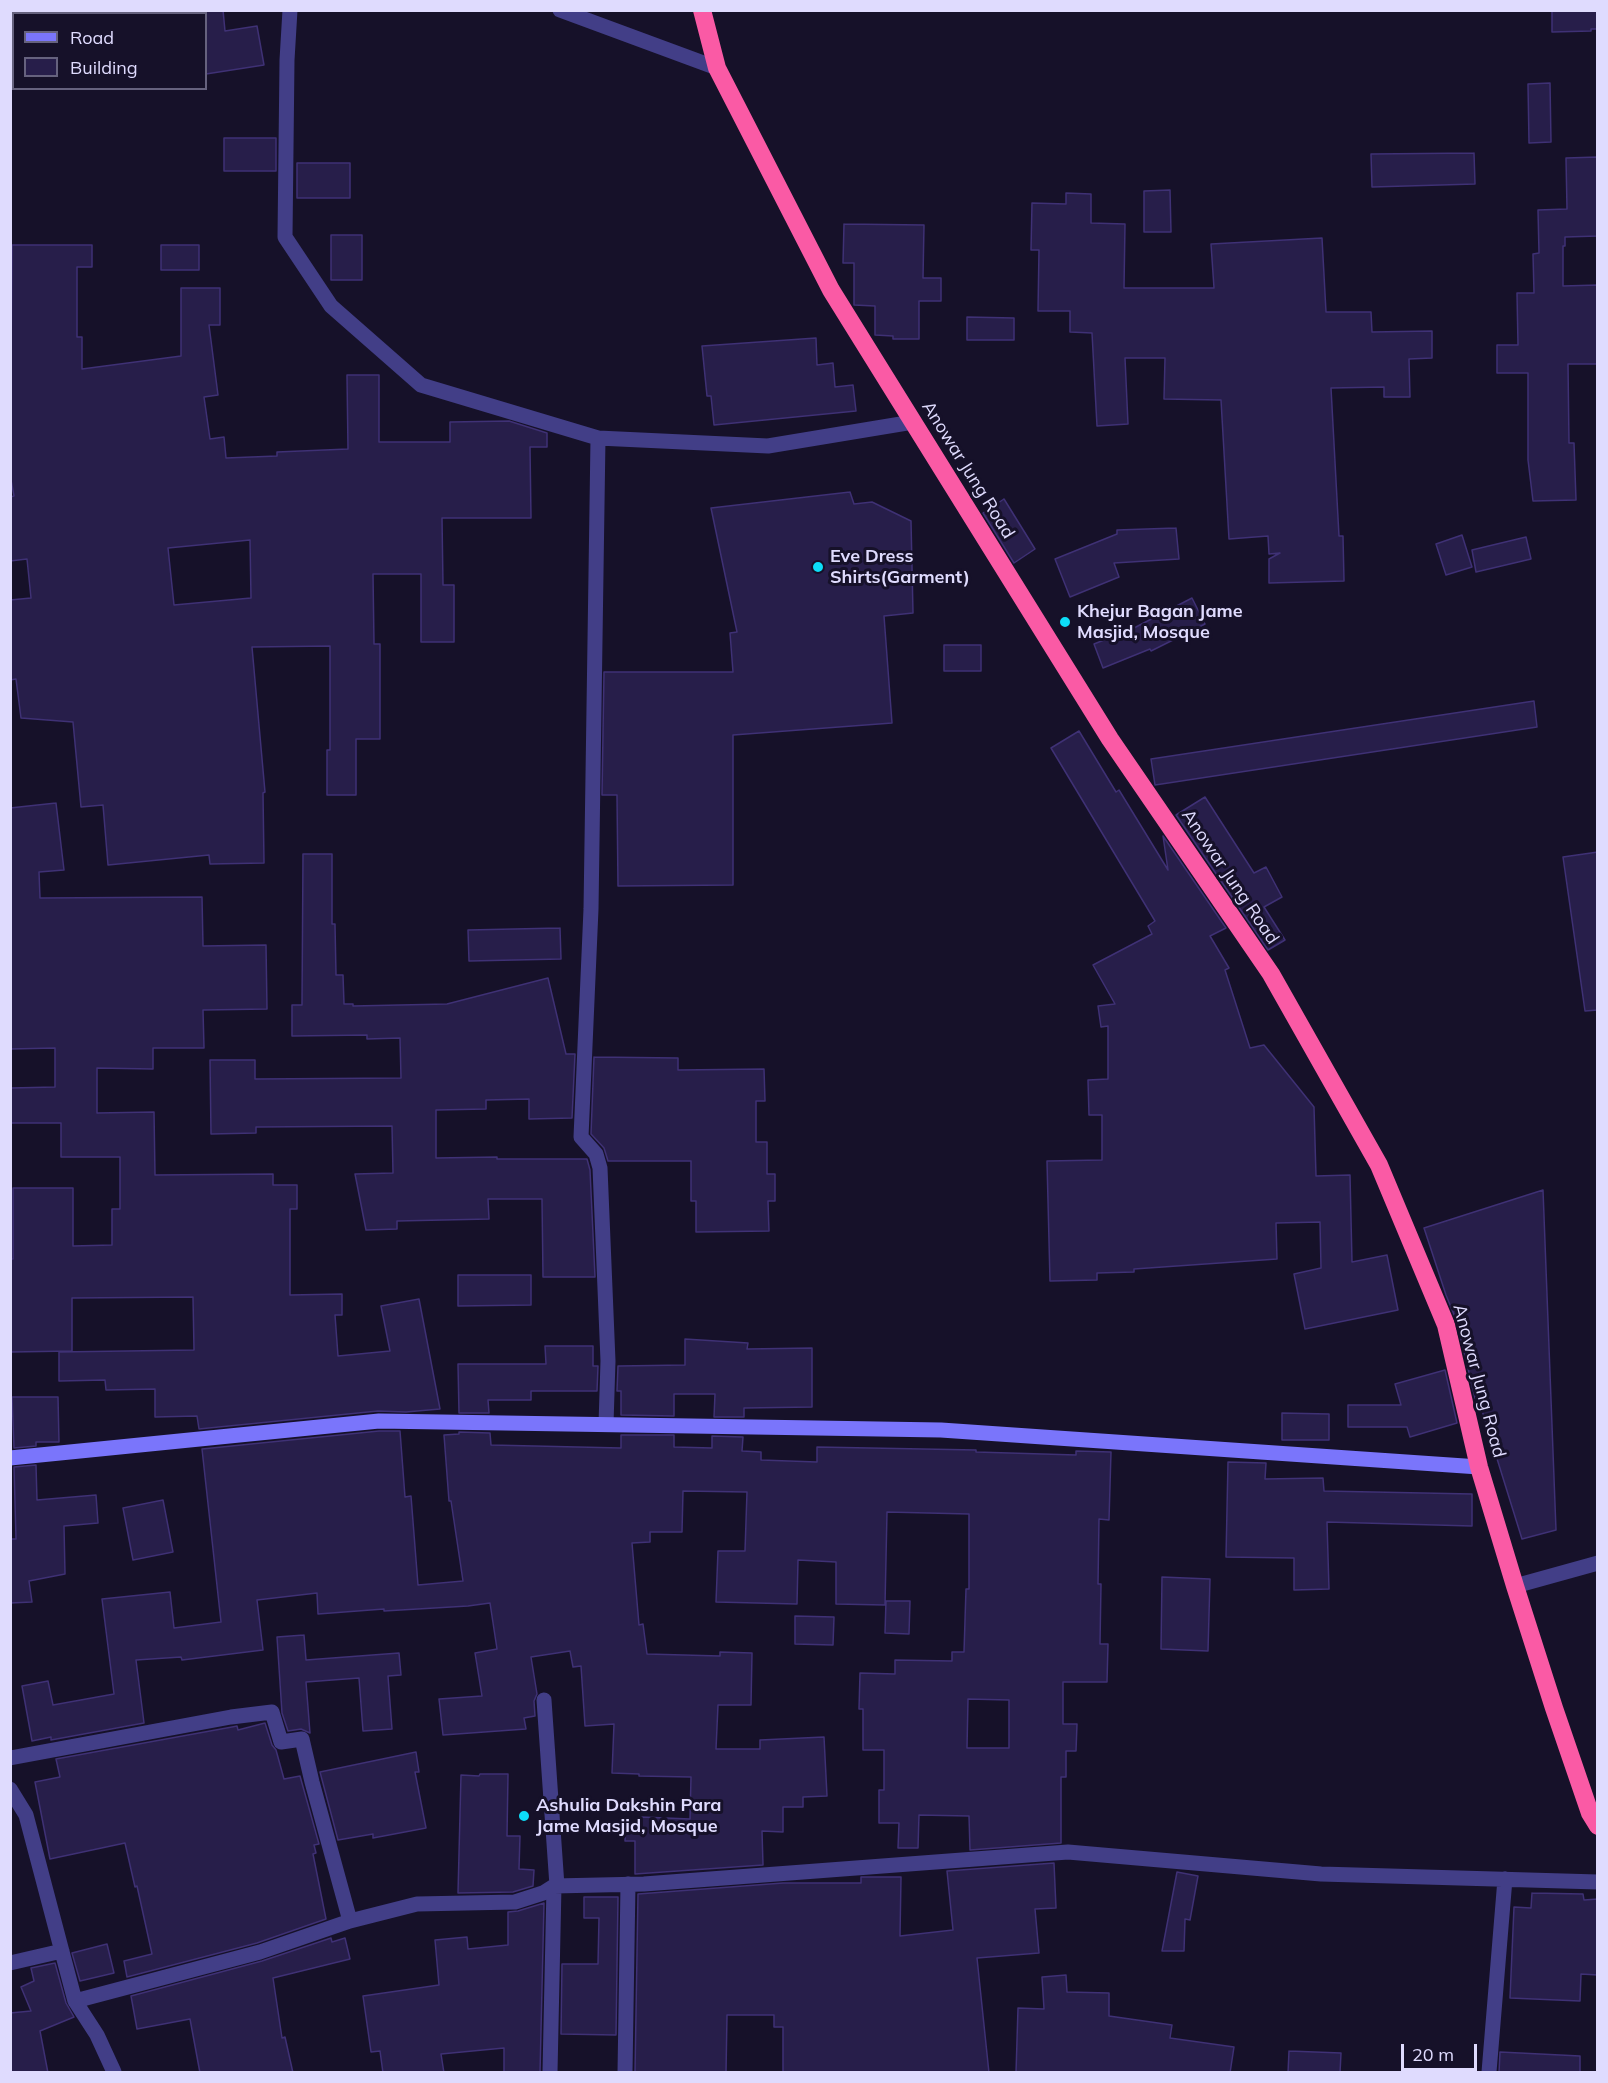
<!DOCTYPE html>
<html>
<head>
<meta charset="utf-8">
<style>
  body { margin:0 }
  #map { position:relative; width:1608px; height:2083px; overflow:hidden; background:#161129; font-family:Mulish,sans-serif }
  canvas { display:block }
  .frame { position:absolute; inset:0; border:12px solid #dfdbfe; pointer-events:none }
  .legend { position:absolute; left:12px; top:12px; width:195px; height:78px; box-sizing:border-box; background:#161129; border:2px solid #66627e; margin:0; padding:8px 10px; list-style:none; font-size:18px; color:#dfdbfe }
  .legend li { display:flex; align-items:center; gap:12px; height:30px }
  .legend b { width:30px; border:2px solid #66627e }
  .scale { position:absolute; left:1401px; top:2044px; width:76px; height:27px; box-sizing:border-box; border:3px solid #dfdbfe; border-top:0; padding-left:8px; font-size:18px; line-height:21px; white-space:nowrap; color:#dfdbfe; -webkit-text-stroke:4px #161129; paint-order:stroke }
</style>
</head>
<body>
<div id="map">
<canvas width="1608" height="2083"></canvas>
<div class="frame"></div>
<ul class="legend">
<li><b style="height:8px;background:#7a75fb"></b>Road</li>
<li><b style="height:16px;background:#271e4a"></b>Building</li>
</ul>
<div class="scale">20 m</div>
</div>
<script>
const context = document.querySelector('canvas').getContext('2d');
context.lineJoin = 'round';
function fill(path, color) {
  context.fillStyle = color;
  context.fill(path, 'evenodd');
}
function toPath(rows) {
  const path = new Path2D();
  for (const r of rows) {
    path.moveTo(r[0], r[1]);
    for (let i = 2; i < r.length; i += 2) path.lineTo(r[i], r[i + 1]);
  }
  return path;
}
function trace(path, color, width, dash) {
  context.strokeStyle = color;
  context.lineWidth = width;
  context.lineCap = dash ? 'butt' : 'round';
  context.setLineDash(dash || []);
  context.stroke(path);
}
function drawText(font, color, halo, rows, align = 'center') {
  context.font = font + ' Mulish,sans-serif';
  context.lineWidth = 6;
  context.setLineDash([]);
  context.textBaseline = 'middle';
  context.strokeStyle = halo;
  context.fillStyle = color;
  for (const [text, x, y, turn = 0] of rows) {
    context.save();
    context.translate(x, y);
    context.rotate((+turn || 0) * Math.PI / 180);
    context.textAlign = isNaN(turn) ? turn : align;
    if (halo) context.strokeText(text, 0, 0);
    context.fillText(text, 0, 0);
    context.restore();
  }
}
const building = toPath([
  [206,10,223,10,225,31,257,26,264,65,206,74,206,10],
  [1552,10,1598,10,1598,29,1591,29,1591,31,1552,32,1552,10],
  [1550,83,1551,142,1529,143,1528,84,1550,83],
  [224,138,276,138,276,171,224,171,224,138],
  [1474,153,1475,184,1372,187,1371,154,1474,153],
  [1598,157,1598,236,1565,237,1565,246,1563,246,1563,286,1598,285,1598,364,1568,364,1569,443,1574,443,1576,500,1533,501,1528,460,1528,373,1497,373,1497,345,1518,345,1517,293,1534,293,1533,254,1539,253,1538,210,1567,209,1566,158,1598,157],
  [297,163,350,163,350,198,297,198,297,163],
  [1170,190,1171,232,1144,232,1144,191,1170,190],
  [1066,193,1091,194,1091,223,1125,224,1124,288,1214,288,1211,244,1322,238,1326,312,1371,312,1372,332,1432,331,1432,358,1409,359,1410,397,1384,397,1384,387,1331,388,1339,536,1343,536,1344,581,1269,583,1269,559,1280,553,1269,554,1268,536,1229,539,1221,400,1164,399,1165,358,1125,358,1128,424,1097,426,1092,333,1070,332,1070,311,1038,311,1039,250,1031,250,1032,203,1066,204,1066,193],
  [844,224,924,225,923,278,941,278,941,301,919,301,919,339,893,339,893,336,875,335,875,306,854,305,854,263,843,263,844,224],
  [331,235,362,235,362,280,331,280,331,235],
  [12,245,92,245,92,267,77,267,77,337,82,337,82,369,181,356,181,288,220,288,220,325,209,325,218,395,204,397,210,439,224,437,226,458,277,456,277,452,348,449,347,375,379,375,379,442,450,442,450,422,509,421,547,433,547,447,530,447,531,518,442,518,443,585,454,585,454,642,421,642,421,574,373,574,374,644,380,644,380,739,356,739,356,795,327,795,327,750,330,750,330,646,252,647,265,792,263,793,264,863,210,864,209,855,108,865,103,805,81,807,73,722,21,718,16,679,10,680,10,600,31,598,27,559,10,561,10,497,14,496,10,475,12,245],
  [250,540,251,598,174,605,168,548,250,540],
  [161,245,199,245,199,270,161,270,161,245],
  [967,317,1014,318,1014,340,967,340,967,317],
  [816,338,817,365,833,363,835,387,853,385,856,411,714,425,711,396,707,396,702,346,816,338],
  [850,492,854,504,872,502,911,521,913,613,884,616,892,723,733,735,733,885,618,886,617,795,602,795,604,672,733,672,730,633,737,632,711,508,850,492],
  [1004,499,1035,549,1014,563,983,513,1004,499],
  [1176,528,1179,559,1114,563,1119,577,1070,597,1055,559,1117,534,1117,530,1176,528],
  [1462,535,1472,567,1446,575,1436,544,1462,535],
  [1526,537,1531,559,1476,572,1472,550,1526,537],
  [1192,598,1205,624,1151,651,1150,649,1103,668,1094,644,1134,628,1192,598],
  [944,645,981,645,981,671,944,671,944,645],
  [1534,701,1537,727,1155,785,1151,759,1534,701],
  [1079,731,1116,792,1119,790,1168,870,1163,836,1226,928,1210,936,1229,968,1225,970,1250,1048,1264,1045,1314,1107,1316,1176,1350,1175,1352,1262,1387,1255,1398,1310,1305,1329,1294,1274,1321,1268,1320,1222,1276,1223,1277,1259,1134,1269,1134,1272,1097,1273,1097,1280,1050,1281,1047,1161,1102,1160,1102,1115,1089,1115,1088,1080,1108,1079,1108,1026,1101,1027,1098,1006,1115,1004,1093,965,1152,934,1148,926,1155,921,1051,748,1079,731],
  [1205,797,1254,873,1266,867,1282,897,1264,907,1285,940,1268,950,1176,815,1205,797],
  [56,803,64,870,39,872,40,898,202,897,203,946,266,945,267,1009,203,1010,204,1048,153,1048,153,1069,97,1068,97,1113,154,1112,155,1175,273,1174,273,1185,297,1185,297,1209,290,1209,290,1295,342,1294,342,1315,335,1315,338,1356,390,1351,381,1306,419,1299,440,1409,406,1412,378,1411,199,1429,197,1416,155,1417,155,1389,106,1390,105,1380,59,1381,59,1352,194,1350,193,1297,72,1298,72,1351,11,1352,10,1259,13,1259,13,1188,73,1188,73,1246,112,1245,112,1209,120,1209,120,1157,61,1157,61,1123,11,1123,11,1088,55,1087,55,1048,10,1049,10,808,56,803],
  [1598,852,1598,1010,1585,1011,1563,857,1598,852],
  [303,854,332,854,332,924,335,924,336,975,343,975,344,1004,353,1004,353,1006,447,1004,548,978,566,1054,575,1054,572,1118,529,1119,529,1099,486,1100,486,1109,436,1110,436,1158,497,1157,497,1159,587,1159,590,1170,595,1277,543,1277,542,1199,488,1199,489,1219,397,1221,397,1229,366,1230,355,1174,393,1173,392,1126,256,1127,256,1133,211,1134,210,1060,255,1060,255,1079,401,1078,400,1038,367,1039,367,1035,292,1036,292,1005,302,1005,303,854],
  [560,928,561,959,469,961,468,930,560,928],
  [594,1057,678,1058,678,1070,764,1069,765,1101,756,1101,756,1142,767,1142,767,1174,775,1174,775,1201,768,1201,769,1231,696,1232,696,1201,691,1201,691,1161,608,1161,604,1148,591,1134,594,1057],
  [1543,1190,1556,1530,1522,1539,1475,1388,1475,1398,1457,1322,1446,1295,1424,1228,1543,1190],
  [458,1275,531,1275,531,1305,458,1306,458,1275],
  [685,1339,748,1343,747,1349,812,1348,812,1407,744,1408,744,1417,714,1417,715,1394,674,1394,674,1416,621,1415,621,1391,617,1391,618,1366,685,1365,685,1339],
  [545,1346,593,1346,593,1366,598,1366,597,1391,531,1391,531,1400,488,1400,489,1413,459,1413,458,1364,546,1364,545,1346],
  [1445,1370,1457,1423,1410,1437,1407,1427,1348,1427,1348,1405,1401,1405,1395,1384,1445,1370],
  [12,1397,58,1397,59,1442,36,1442,36,1446,14,1448,12,1397],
  [1282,1413,1329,1414,1329,1440,1282,1440,1282,1413],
  [379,1431,400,1431,405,1497,411,1496,418,1585,463,1581,451,1501,449,1501,444,1435,459,1434,459,1432,490,1433,491,1445,621,1448,621,1435,674,1435,674,1447,712,1448,712,1436,743,1437,742,1451,761,1452,761,1460,817,1462,817,1447,976,1450,976,1452,1076,1455,1076,1451,1111,1452,1109,1520,1099,1519,1098,1584,1101,1584,1100,1644,1108,1644,1107,1682,1063,1682,1063,1724,1077,1724,1076,1751,1066,1751,1066,1777,1061,1777,1061,1843,970,1850,969,1816,919,1815,918,1848,898,1848,899,1823,879,1823,879,1790,884,1790,884,1750,863,1750,863,1709,859,1709,860,1673,895,1674,895,1660,952,1661,952,1652,964,1652,966,1589,969,1589,969,1514,887,1512,885,1605,836,1604,836,1562,798,1560,797,1604,716,1602,718,1551,745,1551,747,1492,683,1491,682,1532,650,1532,650,1542,632,1543,639,1625,643,1624,647,1654,720,1656,720,1652,752,1653,751,1705,718,1705,716,1749,760,1749,760,1740,824,1737,827,1796,803,1797,803,1807,783,1807,783,1832,762,1831,763,1865,635,1874,635,1841,625,1841,626,1822,641,1822,641,1817,690,1819,691,1777,639,1776,639,1774,612,1773,614,1724,585,1726,581,1666,573,1667,570,1651,531,1657,537,1694,534,1701,535,1716,524,1718,526,1729,443,1735,439,1699,482,1696,475,1653,497,1649,490,1603,468,1606,384,1611,384,1609,318,1614,317,1593,257,1600,263,1650,182,1660,181,1657,136,1660,144,1723,51,1740,51,1737,32,1741,22,1686,48,1681,53,1705,114,1694,102,1599,170,1592,174,1628,221,1622,202,1449,379,1431],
  [968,1699,1009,1700,1009,1748,967,1748,968,1699],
  [1228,1462,1266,1463,1265,1479,1323,1478,1324,1491,1472,1494,1472,1526,1327,1522,1329,1589,1294,1590,1294,1558,1226,1557,1228,1462],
  [36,1465,37,1500,96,1495,98,1523,64,1526,65,1574,29,1581,32,1602,10,1603,10,1539,16,1539,14,1467,36,1465],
  [163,1500,173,1552,133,1560,123,1508,163,1500],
  [1162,1577,1210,1579,1208,1651,1161,1649,1162,1577],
  [886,1601,910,1601,909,1634,885,1633,886,1601],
  [795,1616,834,1617,833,1645,795,1644,795,1616],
  [304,1635,306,1660,399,1653,401,1675,388,1676,392,1729,363,1731,359,1678,306,1682,310,1733,301,1729,288,1731,282,1713,277,1637,304,1635],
  [265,1723,272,1745,276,1750,284,1779,300,1776,319,1844,314,1845,316,1853,313,1854,326,1919,257,1943,127,1977,124,1961,152,1954,137,1886,135,1887,125,1843,50,1859,35,1782,60,1777,56,1759,232,1727,237,1726,238,1730,265,1723],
  [416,1752,419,1772,415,1772,426,1828,373,1838,373,1834,338,1840,320,1772,416,1752],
  [480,1774,508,1774,507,1836,520,1836,519,1869,534,1870,533,1886,513,1892,458,1893,461,1775,479,1776,480,1774],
  [1054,1863,1056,1908,1035,1909,1039,1953,977,1958,989,2073,783,2073,783,2027,774,2027,774,2015,727,2015,726,2073,635,2073,638,1894,783,1883,861,1883,861,1877,901,1877,900,1936,953,1930,947,1871,1054,1863],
  [1177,1872,1198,1876,1190,1920,1185,1919,1184,1951,1162,1951,1177,1872],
  [1532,1893,1583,1894,1584,1900,1598,1899,1598,1975,1581,1974,1580,2001,1510,1998,1514,1907,1531,1908,1532,1893],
  [584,1897,618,1897,616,2035,561,2034,562,1964,598,1964,599,1918,584,1918,584,1897],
  [544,1903,540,2073,504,2073,504,2048,441,2054,444,2073,383,2073,380,2051,371,2052,363,1996,439,1985,435,1940,467,1937,468,1949,508,1945,508,1912,518,1911,544,1903],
  [331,1938,332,1942,345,1938,350,1959,273,1978,282,2038,285,2037,293,2073,200,2073,190,2019,137,2029,131,1996,262,1961,331,1938],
  [107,1944,114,1973,80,1981,72,1953,107,1944],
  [55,1963,66,2003,74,2017,40,2031,48,2073,10,2073,10,2013,31,2011,21,1987,34,1981,31,1968,55,1963],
  [1066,1975,1067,1992,1109,1993,1109,2016,1172,2025,1170,2038,1234,2047,1230,2073,1016,2073,1018,2008,1044,2009,1042,1977,1066,1975],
  [1289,2051,1341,2053,1340,2073,1288,2073,1289,2051],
  [1500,2052,1580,2056,1580,2073,1499,2073,1500,2052]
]);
fill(building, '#271e4a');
trace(building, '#3f3175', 1.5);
trace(toPath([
  [290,10,287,60,285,237,331,306,421,385,598,438,768,446,913,422],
  [560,10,717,68],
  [598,438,591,909,581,1137,596,1154,600,1168,608,1361,606,1424],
  [1515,1586,1598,1563],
  [544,1700,557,1886],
  [10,1758,231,1717,272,1712,281,1742,302,1739,312,1782,350,1921],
  [10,1789,26,1815,75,2001,260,1952,350,1921,417,1904,515,1902,543,1893,554,1886,644,1884,1068,1852,1321,1874,1598,1882],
  [10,1963,62,1951],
  [75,2001,97,2035,114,2072],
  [550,2072,554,1886],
  [625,2072,628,1884],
  [1489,2072,1505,1879]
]), '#423e87', 15);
trace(toPath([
  [10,1458,379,1421,941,1430,1479,1467]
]), '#7a75fb', 15);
trace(toPath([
  [702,10,717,68,831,290,1110,739,1271,974,1379,1165,1446,1325,1479,1467,1515,1586,1554,1708,1590,1813,1598,1826]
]), '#fa5aa5', 18);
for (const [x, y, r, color] of [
  [818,567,6,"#0dddf8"],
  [1065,622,6,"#0dddf8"],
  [524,1816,6,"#0dddf8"]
]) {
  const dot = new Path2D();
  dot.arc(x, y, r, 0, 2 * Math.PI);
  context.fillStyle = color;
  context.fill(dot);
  trace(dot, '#161129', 2);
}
drawText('18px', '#dfdbfe', '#161129', [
  ["Anowar Jung Road",968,470,58],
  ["Anowar Jung Road",1230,877,56],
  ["Anowar Jung Road",1479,1381,75]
]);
drawText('bold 18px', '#dfdbfe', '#161129', [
  ["Eve Dress",830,557],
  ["Shirts(Garment)",830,578],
  ["Khejur Bagan Jame",1077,612],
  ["Masjid, Mosque",1077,633],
  ["Ashulia Dakshin Para",536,1806],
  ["Jame Masjid, Mosque",536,1827]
], 'left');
</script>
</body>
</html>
